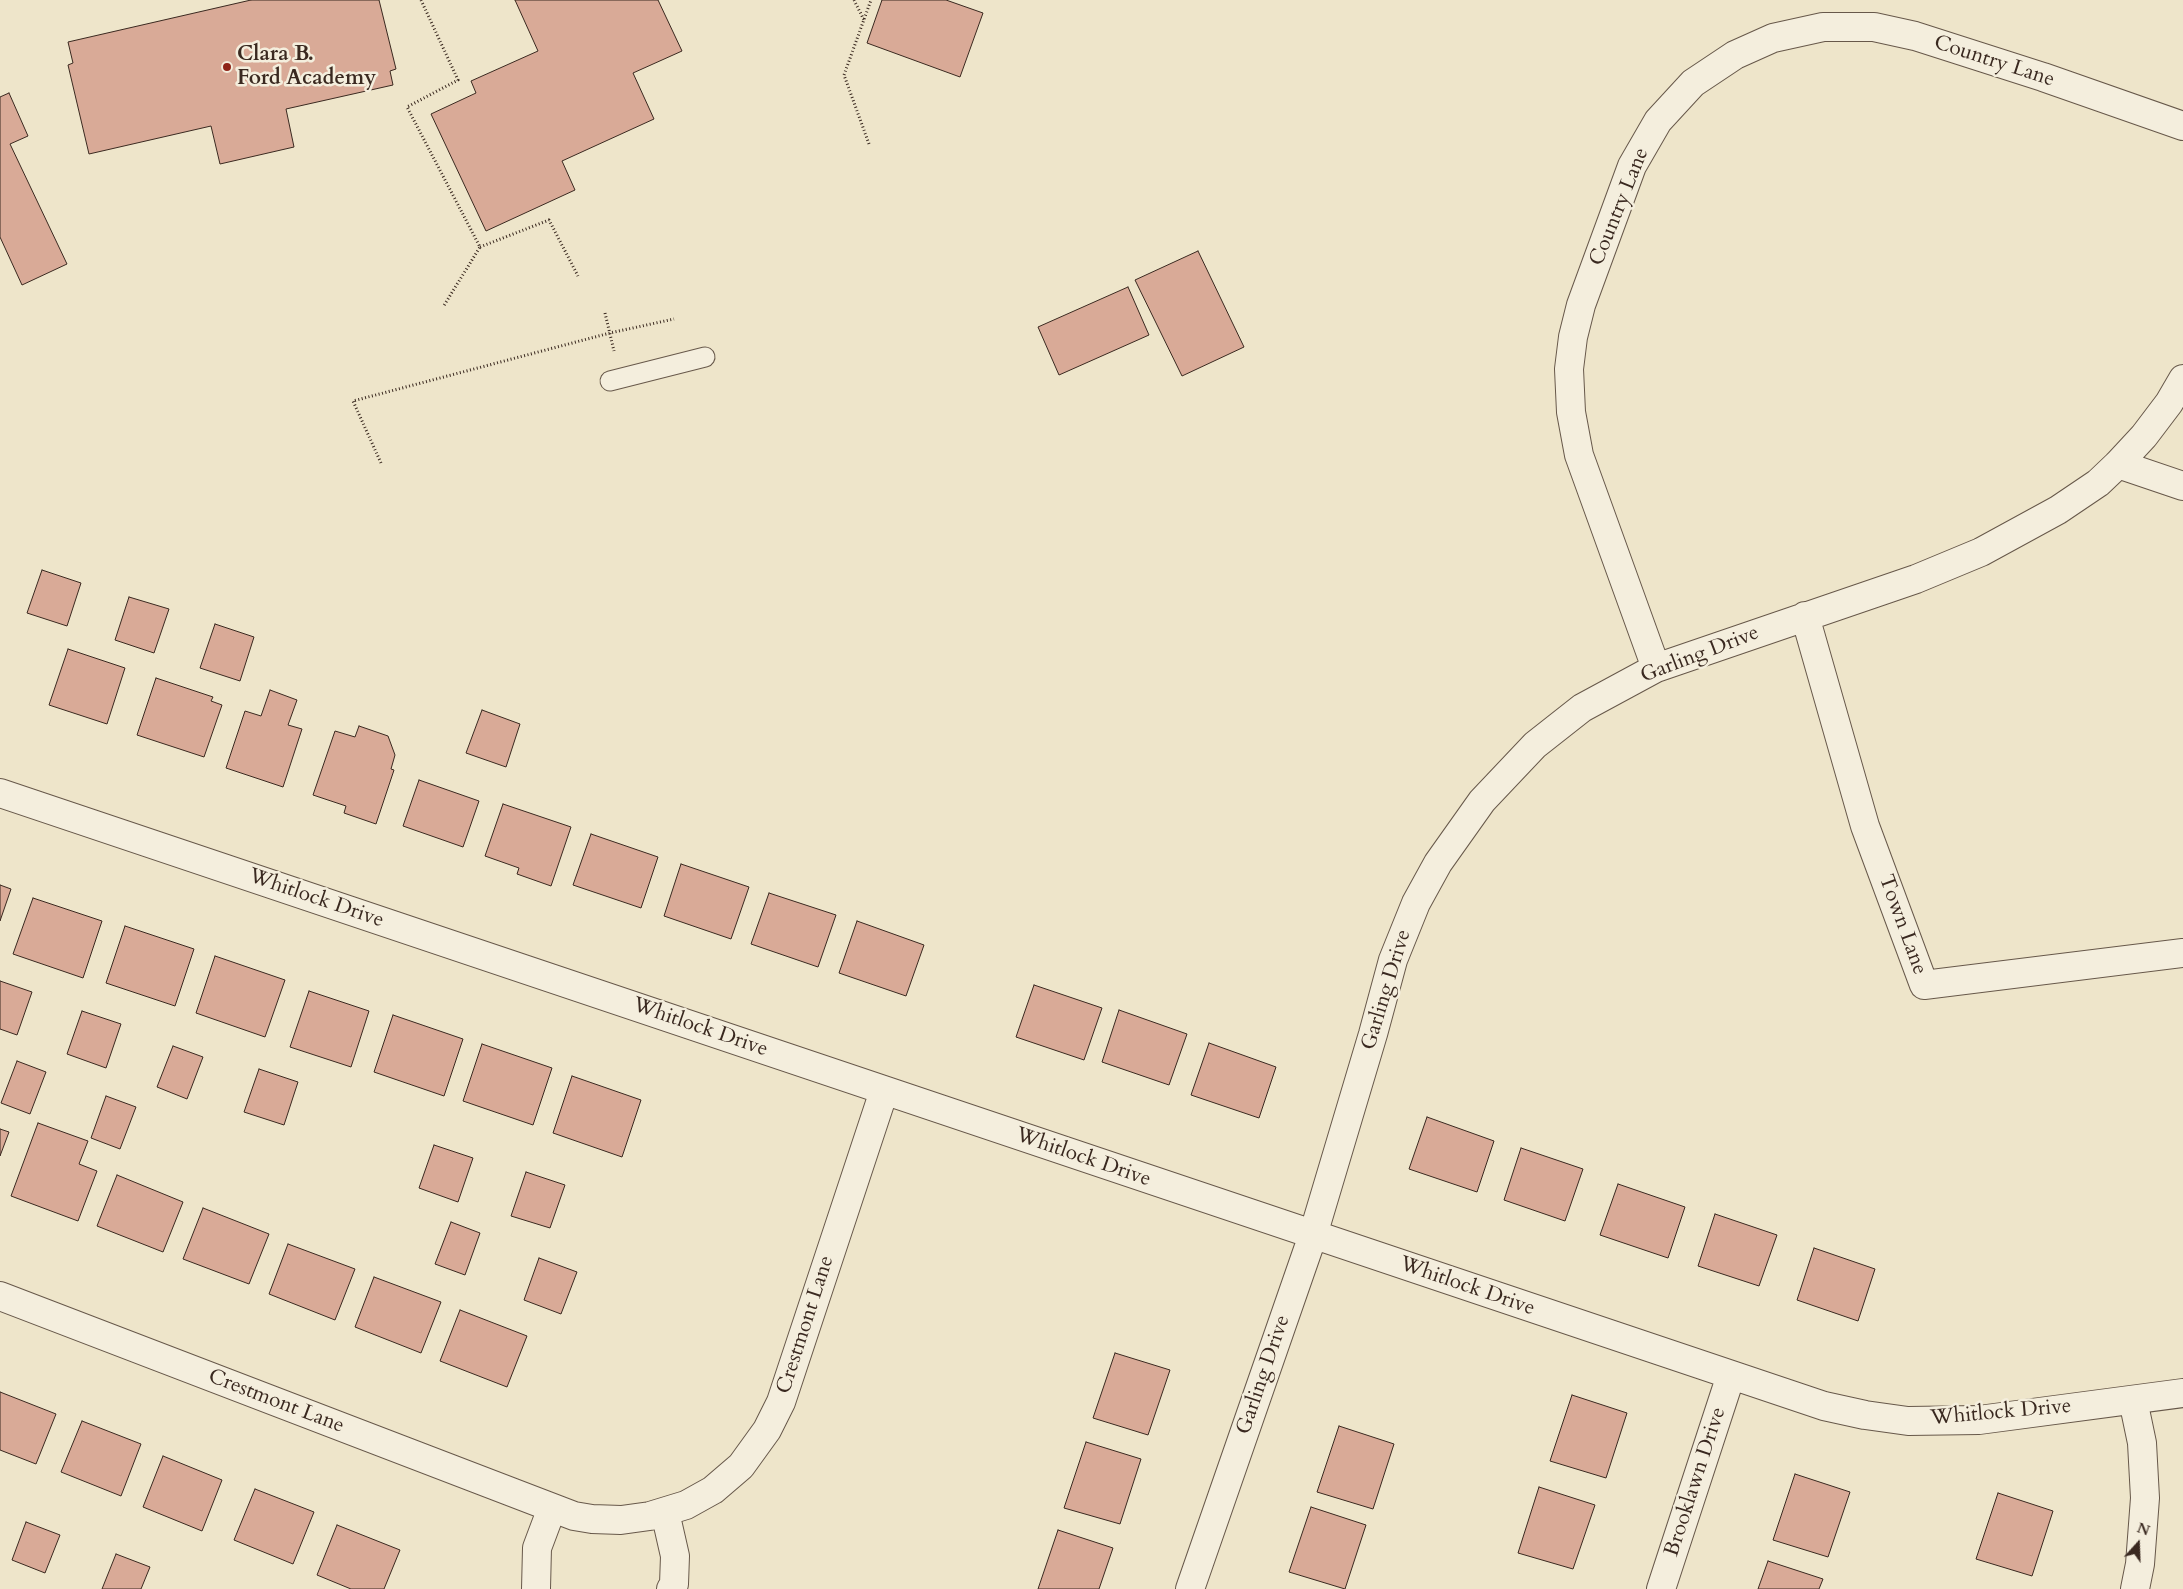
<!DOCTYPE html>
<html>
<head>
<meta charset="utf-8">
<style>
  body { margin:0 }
  #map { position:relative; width:2183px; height:1589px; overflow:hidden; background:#eee5ca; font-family:Cardo,serif }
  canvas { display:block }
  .north { position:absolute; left:2113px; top:1519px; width:50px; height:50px; -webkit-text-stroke:4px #f4eedd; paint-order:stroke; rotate:20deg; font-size:14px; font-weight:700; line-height:20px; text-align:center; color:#3a2920 }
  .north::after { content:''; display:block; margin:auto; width:18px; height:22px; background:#3a2920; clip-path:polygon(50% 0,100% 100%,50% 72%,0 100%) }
</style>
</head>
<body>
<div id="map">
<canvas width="2183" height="1589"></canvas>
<div class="north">N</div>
</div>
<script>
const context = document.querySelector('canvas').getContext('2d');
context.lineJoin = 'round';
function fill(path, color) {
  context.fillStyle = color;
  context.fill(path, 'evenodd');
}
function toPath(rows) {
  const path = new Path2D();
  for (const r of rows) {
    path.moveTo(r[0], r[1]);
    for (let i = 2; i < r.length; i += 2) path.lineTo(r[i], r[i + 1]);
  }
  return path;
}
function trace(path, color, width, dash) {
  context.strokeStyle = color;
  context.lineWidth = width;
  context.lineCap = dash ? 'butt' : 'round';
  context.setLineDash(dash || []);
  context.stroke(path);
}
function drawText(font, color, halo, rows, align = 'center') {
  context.font = font + ' Cardo,serif';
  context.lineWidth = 5;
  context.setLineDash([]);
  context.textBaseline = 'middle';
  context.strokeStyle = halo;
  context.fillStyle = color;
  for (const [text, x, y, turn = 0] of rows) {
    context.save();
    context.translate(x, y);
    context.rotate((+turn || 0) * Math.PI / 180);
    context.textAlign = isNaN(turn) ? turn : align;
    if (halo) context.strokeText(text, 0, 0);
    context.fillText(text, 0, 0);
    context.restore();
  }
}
const building = toPath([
  [251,0,379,0,396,69,390,71,393,85,286,109,294,147,220,164,211,126,89,154,68,65,73,63,68,42,251,0],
  [515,0,658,0,682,51,633,73,654,119,562,161,575,190,486,231,431,114,476,93,471,81,538,51,515,0],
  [882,0,946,0,983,13,960,77,867,43,882,0],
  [9,93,28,136,10,144,67,264,22,285,0,237,0,97,9,93],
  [1198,251,1244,347,1182,376,1135,280,1198,251],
  [1128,287,1149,335,1059,375,1038,327,1128,287],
  [42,570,81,583,67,626,27,613,42,570],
  [129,597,169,609,154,653,115,640,129,597],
  [215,624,254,637,240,681,200,668,215,624],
  [68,649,125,668,107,724,49,705,68,649],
  [156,678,213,697,211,701,222,705,204,757,137,735,156,678],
  [270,690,297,700,288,725,302,729,283,787,226,768,245,711,261,716,270,690],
  [482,710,520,724,506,767,466,753,482,710],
  [359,726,388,736,395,755,391,769,394,770,376,824,344,813,346,806,313,795,335,731,355,737,359,726],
  [419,780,479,801,463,847,403,826,419,780],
  [503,804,571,827,551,886,517,874,519,868,485,856,503,804],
  [591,834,658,857,641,908,573,885,591,834],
  [681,864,749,887,731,939,664,916,681,864],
  [0,885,11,889,0,921,0,885],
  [769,893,836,915,818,967,751,944,769,893],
  [33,898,102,921,83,978,13,954,33,898],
  [857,921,924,945,906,996,839,973,857,921],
  [125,926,194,949,175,1006,106,983,125,926],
  [215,956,285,980,265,1037,196,1013,215,956],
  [0,981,32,992,17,1035,0,1029,0,981],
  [1034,985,1102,1008,1084,1060,1016,1037,1034,985],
  [309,991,369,1011,351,1067,290,1047,309,991],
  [1119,1010,1187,1034,1169,1085,1102,1062,1119,1010],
  [82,1011,121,1024,106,1068,67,1054,82,1011],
  [393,1015,463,1039,444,1096,374,1072,393,1015],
  [1209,1043,1276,1067,1259,1118,1191,1095,1209,1043],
  [482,1044,552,1068,533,1125,463,1101,482,1044],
  [173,1046,203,1057,187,1099,157,1087,173,1046],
  [17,1061,46,1072,30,1114,1,1103,17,1061],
  [259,1069,298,1082,284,1125,244,1112,259,1069],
  [572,1076,641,1100,622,1157,553,1133,572,1076],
  [106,1096,136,1107,120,1149,91,1138,106,1096],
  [1427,1117,1494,1141,1477,1192,1409,1169,1427,1117],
  [38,1123,88,1141,79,1164,97,1171,78,1221,11,1196,38,1123],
  [0,1129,9,1132,0,1156,0,1129],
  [434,1145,473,1158,458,1202,419,1188,434,1145],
  [1521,1148,1583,1169,1565,1221,1504,1200,1521,1148],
  [526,1172,565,1185,550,1228,511,1216,526,1172],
  [117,1175,183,1202,163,1252,97,1226,117,1175],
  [1618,1184,1685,1207,1668,1258,1600,1235,1618,1184],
  [203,1208,269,1234,249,1284,183,1259,203,1208],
  [1715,1214,1777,1235,1759,1286,1698,1266,1715,1214],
  [451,1222,480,1233,465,1275,435,1264,451,1222],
  [288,1244,355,1269,335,1320,269,1294,288,1244],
  [1814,1248,1875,1269,1858,1321,1797,1300,1814,1248],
  [539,1258,577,1272,561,1314,524,1300,539,1258],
  [374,1277,441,1302,421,1353,355,1327,374,1277],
  [460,1310,527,1336,507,1387,440,1361,460,1310],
  [1115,1353,1170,1370,1148,1435,1093,1418,1115,1353],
  [0,1392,56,1414,36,1464,0,1450,0,1392],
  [1572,1395,1627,1413,1606,1478,1550,1461,1572,1395],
  [82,1421,141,1444,121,1496,61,1472,82,1421],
  [1339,1426,1394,1444,1373,1509,1317,1492,1339,1426],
  [1086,1442,1141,1459,1120,1524,1064,1508,1086,1442],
  [163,1456,222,1480,202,1531,143,1507,163,1456],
  [1795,1474,1850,1492,1828,1557,1773,1540,1795,1474],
  [1539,1487,1595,1505,1573,1569,1518,1553,1539,1487],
  [255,1489,314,1512,293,1564,234,1540,255,1489],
  [1998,1493,2053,1511,2032,1576,1976,1559,1998,1493],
  [1311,1507,1366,1525,1345,1589,1289,1572,1311,1507],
  [26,1522,60,1535,45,1573,12,1560,26,1522],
  [337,1525,400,1550,384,1589,351,1589,317,1575,337,1525],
  [1058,1530,1113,1548,1099,1589,1038,1589,1058,1530],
  [116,1554,150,1567,141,1589,102,1589,116,1554],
  [1768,1561,1823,1579,1819,1589,1758,1589,1768,1561]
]);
fill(building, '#d9aa97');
trace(building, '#3a2920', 1);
const service = toPath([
  [610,381,705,357]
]);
const minor = toPath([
  [2118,464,2183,486],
  [1805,616,1865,826,1924,985,2183,953],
  [1656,668,1579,455,1571,412,1569,369,1573,337,1581,305,1632,166,1658,121,1693,83,1735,55,1773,38,1823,27,1874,27,1915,36,2043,77,2183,126],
  [0,793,1824,1406,1865,1415,1908,1421,1979,1420,2183,1393],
  [0,1296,574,1516,592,1519,621,1520,650,1516,686,1505,713,1490,741,1466,767,1430,781,1402,884,1091],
  [2133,1400,2142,1443,2145,1498,2140,1564,2135,1589],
  [665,1512,675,1556,674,1584,671,1589],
  [536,1589,537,1548,552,1508],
  [1190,1589,1313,1235,1373,1034,1393,960,1416,903,1438,863,1482,801,1535,745,1582,708,1656,668,1916,579,1981,552,2058,510,2098,483,2118,464,2144,436,2169,403,2183,379],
  [1661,1589,1731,1375]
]);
trace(service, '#67584a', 21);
trace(minor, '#67584a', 30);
trace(toPath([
  [421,0,458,80,407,107,480,247,443,307],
  [854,0,864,20],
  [869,144,844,75,871,0],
  [480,247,549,220,578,276],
  [605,313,614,351],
  [381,463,353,401,610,333,674,319]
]), '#3a2920', 3, [1, 2.5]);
trace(service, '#f4eedd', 19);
trace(minor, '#f4eedd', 28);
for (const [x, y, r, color] of [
  [227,67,5,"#8f2418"]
]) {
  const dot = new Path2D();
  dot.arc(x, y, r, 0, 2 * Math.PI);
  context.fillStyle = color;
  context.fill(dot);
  trace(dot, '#f4eedd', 2);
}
drawText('bold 21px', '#3a2920', '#f4eedd', [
  ["Clara B.",237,55],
  ["Ford Academy",237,79]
], 'left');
drawText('21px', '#3a2920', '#f4eedd', [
  ["Country Lane",1994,62,18],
  ["Country Lane",1620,207,-68],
  ["Garling Drive",1700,655,-21],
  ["Whitlock Drive",316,899,19],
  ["Town Lane",1902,925,70],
  ["Garling Drive",1387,990,-73],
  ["Whitlock Drive",700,1028,19],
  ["Whitlock Drive",1083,1158,19],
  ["Whitlock Drive",1467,1287,19],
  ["Crestmont Lane",806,1325,-72],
  ["Garling Drive",1264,1375,-71],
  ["Crestmont Lane",276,1402,21],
  ["Whitlock Drive",2001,1413,-5],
  ["Brooklawn Drive",1696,1482,-72]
]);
</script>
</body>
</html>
